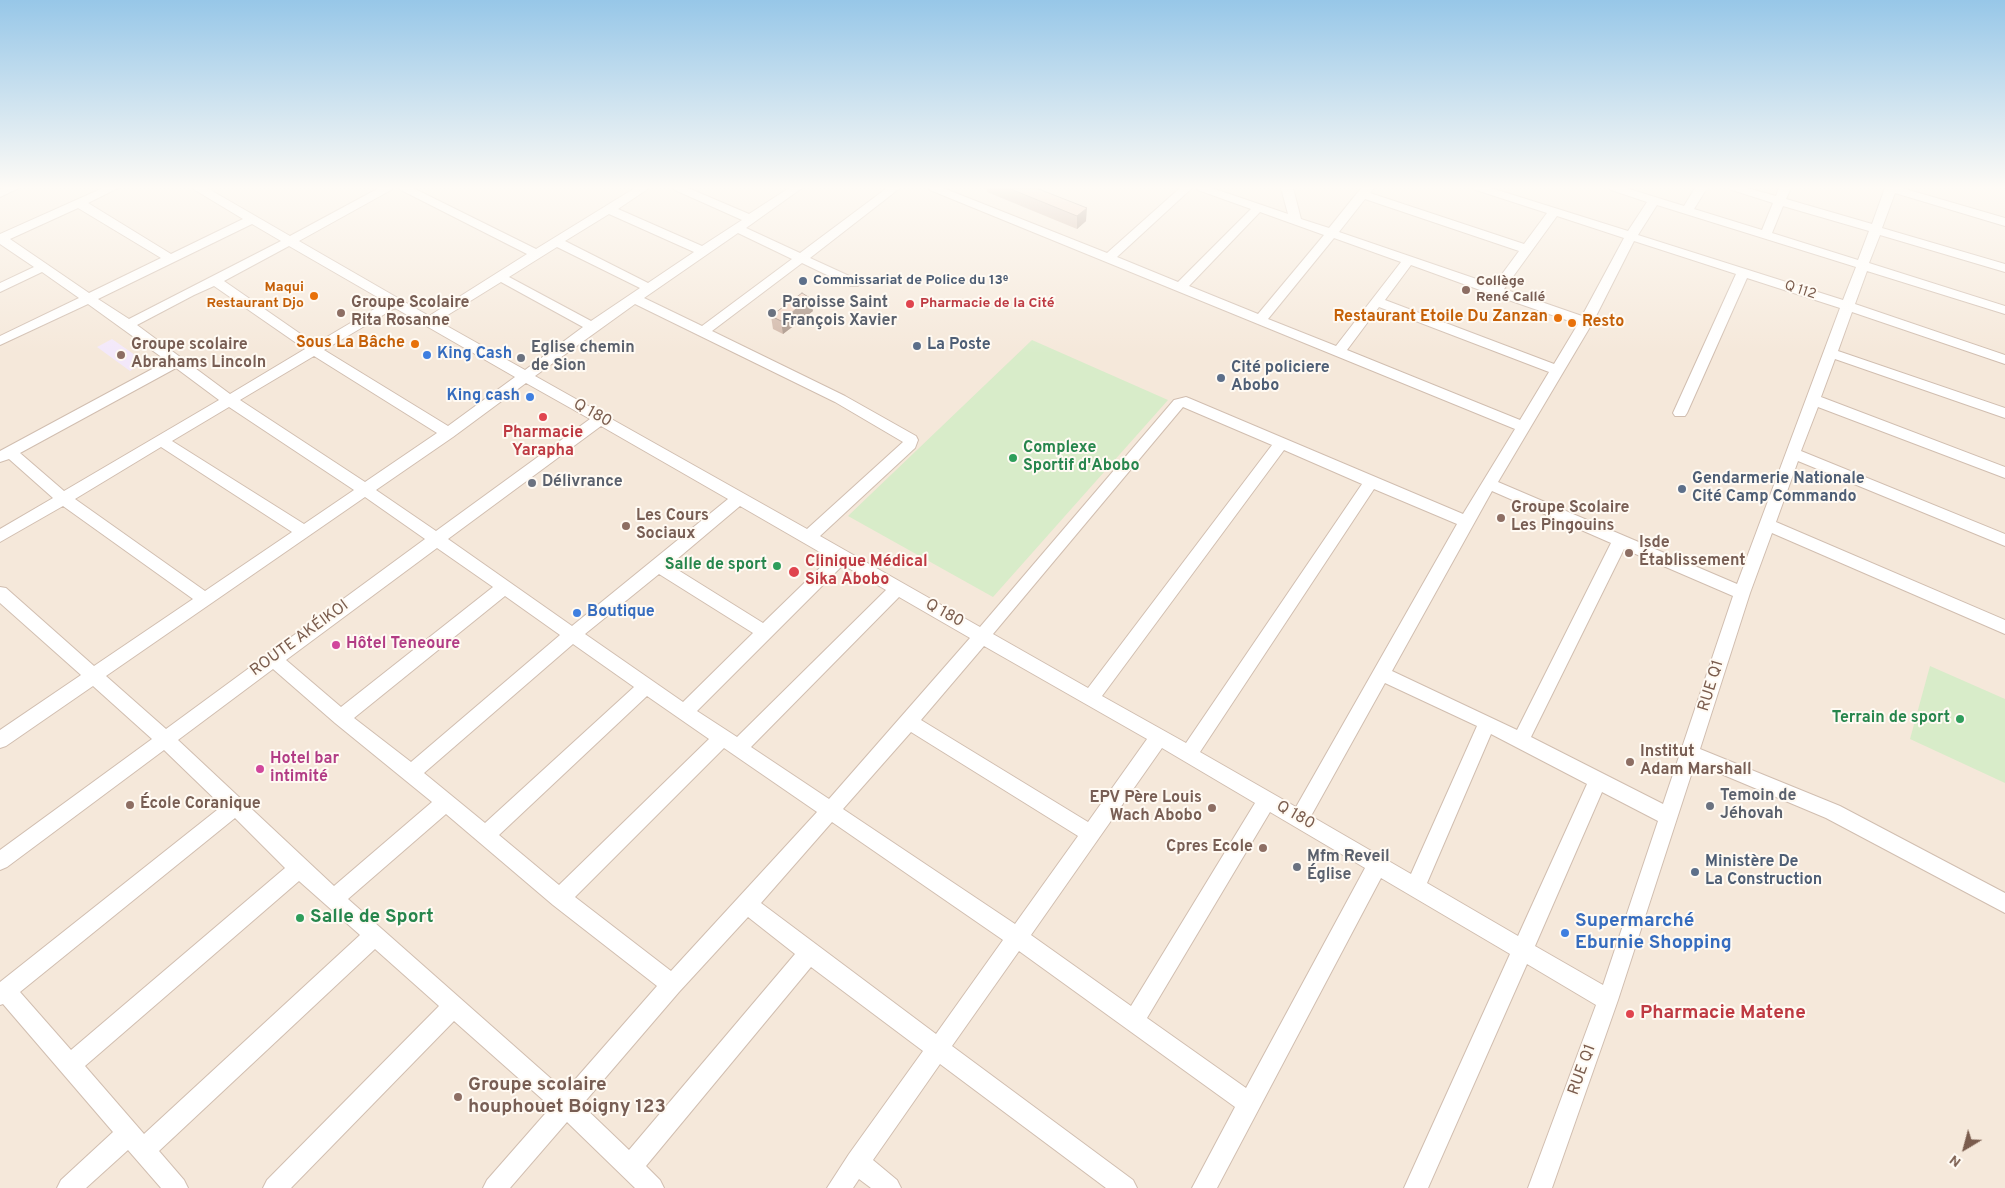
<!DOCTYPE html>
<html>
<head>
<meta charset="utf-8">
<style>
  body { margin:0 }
  #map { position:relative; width:2005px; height:1188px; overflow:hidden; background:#fdf6ec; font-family:Overpass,sans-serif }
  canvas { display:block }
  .north { position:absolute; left:1940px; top:1123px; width:50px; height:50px; -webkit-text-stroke:4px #fffaf3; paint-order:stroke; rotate:217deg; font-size:14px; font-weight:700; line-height:20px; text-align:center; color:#7a5c4d }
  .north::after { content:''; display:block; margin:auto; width:18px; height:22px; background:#7a5c4d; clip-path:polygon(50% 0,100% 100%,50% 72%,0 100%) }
</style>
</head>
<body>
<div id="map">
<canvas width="2005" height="1188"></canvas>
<div class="north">N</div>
</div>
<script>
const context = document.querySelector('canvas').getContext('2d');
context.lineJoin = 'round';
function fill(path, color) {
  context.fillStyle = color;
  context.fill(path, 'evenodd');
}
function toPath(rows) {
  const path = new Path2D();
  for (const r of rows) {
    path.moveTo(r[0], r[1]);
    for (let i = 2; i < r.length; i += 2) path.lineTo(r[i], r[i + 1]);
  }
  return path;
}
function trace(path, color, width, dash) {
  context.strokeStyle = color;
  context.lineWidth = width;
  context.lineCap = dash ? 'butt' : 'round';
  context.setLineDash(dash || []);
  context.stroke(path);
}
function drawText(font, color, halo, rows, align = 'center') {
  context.font = font + ' Overpass,sans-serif';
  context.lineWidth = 4;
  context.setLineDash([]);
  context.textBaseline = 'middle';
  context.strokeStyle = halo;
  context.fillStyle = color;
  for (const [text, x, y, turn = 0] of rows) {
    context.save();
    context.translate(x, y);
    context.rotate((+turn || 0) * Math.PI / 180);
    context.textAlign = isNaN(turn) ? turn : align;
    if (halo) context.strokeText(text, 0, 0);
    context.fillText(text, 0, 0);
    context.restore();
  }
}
fill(toPath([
  [0,188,2005,188,2005,1188,0,1188]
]), '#f5e8da');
fill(toPath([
  [112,339,145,362,130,371,97,347]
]), '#f3e8fa');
fill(toPath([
  [1032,340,1168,400,993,597,848,516],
  [1930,666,2005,699,2005,783,1910,739]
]), '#d8ecc9');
const minor = toPath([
  [4,188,19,188,0,197,0,190,4,188],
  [103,188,118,188,88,203,171,254,243,219,195,190,193,188,207,188,290,236,379,188,393,188,391,190,299,241,429,316,527,254,401,190,399,188,413,188,536,249,635,188,649,188,618,209,702,246,742,220,675,190,673,188,688,188,749,214,789,188,802,188,746,228,800,253,887,188,900,188,810,258,858,280,860,283,858,286,850,286,802,263,712,331,845,396,916,436,918,440,915,448,820,536,980,627,1174,400,1186,397,1191,399,1463,514,1515,429,930,190,928,188,943,188,1107,253,1180,188,1192,188,1117,257,1178,282,1251,209,1198,190,1196,188,1212,188,1288,214,1281,188,1293,188,1301,219,1329,228,1358,192,1362,188,1374,188,1370,193,1524,244,1547,213,1476,190,1474,188,1491,188,1628,231,1647,202,1611,190,1609,188,1626,188,1684,206,1695,188,1707,188,1694,209,1762,230,1773,203,1732,190,1730,188,1747,188,1776,196,1779,188,1791,188,1786,199,1872,224,1885,188,1902,188,2005,218,2005,226,1895,193,1882,228,2005,264,2005,272,1880,235,1869,263,2005,306,2005,314,1867,271,1855,304,2005,355,2005,364,1852,312,1838,351,2005,408,2005,418,1835,359,1821,397,2005,467,2005,478,1818,407,1801,451,2005,534,2005,546,1798,461,1776,522,2005,620,2005,634,1772,533,1750,593,1700,749,1840,806,2005,893,2005,913,1826,818,1695,763,1618,1000,1552,1188,1528,1188,1596,1005,1527,964,1428,1188,1404,1188,1510,954,1381,878,1217,1188,1192,1188,1235,1107,1019,951,952,1046,1133,1180,1137,1188,1106,1188,940,1064,873,1160,897,1180,901,1188,871,1188,859,1179,853,1188,827,1188,849,1154,923,1051,811,967,646,1166,660,1180,664,1188,635,1188,567,1122,510,1188,483,1188,487,1180,551,1107,454,1021,291,1188,263,1188,267,1180,439,1006,375,949,159,1151,184,1180,188,1188,161,1188,128,1150,86,1188,57,1188,61,1180,113,1132,3,1004,0,1005,0,982,222,806,164,750,7,867,0,870,0,850,152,739,93,686,6,746,0,748,0,730,81,675,0,603,0,587,6,588,94,666,193,599,63,506,0,542,0,529,53,498,9,459,0,462,0,451,167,361,88,304,0,345,0,336,79,298,42,272,0,292,0,283,34,267,0,244,0,234,103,188],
  [1365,199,1519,251,1494,285,1339,232,1365,199],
  [1657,205,1856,267,1843,300,1638,235,1657,205],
  [1783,206,1869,231,1858,260,1772,233,1783,206],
  [78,208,161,258,89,293,10,239,78,208],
  [1260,212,1324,235,1258,314,1189,286,1260,212],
  [609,214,694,252,648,283,565,241,609,214],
  [1557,216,1624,238,1582,316,1504,289,1557,216],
  [252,224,281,241,129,319,98,299,252,224],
  [738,233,792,259,702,326,644,298,738,233],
  [1334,238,1401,262,1336,346,1268,319,1334,238],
  [1634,241,1736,274,1673,413,1675,416,1685,416,1687,413,1747,278,1840,308,1737,584,1498,482,1593,322,1634,241],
  [289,246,386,302,315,344,224,281,289,246],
  [557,247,640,288,591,321,509,277,557,247],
  [1411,265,1491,294,1578,324,1554,364,1385,300,1411,265],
  [501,282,583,327,525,370,438,321,501,282],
  [214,286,305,349,230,394,137,325,194,295,214,286],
  [635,304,835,402,903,442,807,529,535,376,635,304],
  [1379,307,1549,372,1520,420,1347,350,1379,307],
  [395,308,515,377,448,426,324,350,395,308],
  [314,356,437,433,365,482,240,400,314,356],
  [176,368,219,400,64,491,20,453,176,368],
  [526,383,590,419,436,531,376,490,453,437,526,383],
  [229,407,354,490,304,524,172,441,229,407],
  [1183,407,1272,445,1088,688,993,634,1183,407],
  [601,426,728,499,572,626,448,539,601,426],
  [161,447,292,532,205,591,75,499,161,447],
  [1284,450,1362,484,1186,743,1102,696,1284,450],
  [1374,489,1457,524,1296,807,1200,752,1374,489],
  [1492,491,1611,543,1517,730,1392,671,1492,491],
  [365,497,425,539,166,729,106,676,365,497],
  [740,506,830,558,763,623,670,565,740,506],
  [437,548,493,587,341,707,286,660,437,548],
  [1624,549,1733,596,1663,804,1531,737,1624,549],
  [843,565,886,590,737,737,697,711,843,565],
  [659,574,753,633,683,702,585,634,659,574],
  [505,596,560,635,411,762,354,718,505,596],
  [899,597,970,638,829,799,751,747,899,597],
  [573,644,634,687,485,823,424,773,573,644],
  [984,646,1147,739,1088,822,921,720,984,646],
  [273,669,335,723,432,802,334,886,178,740,273,669],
  [1385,683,1477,726,1411,874,1311,816,1385,683],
  [647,696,709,739,559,885,499,835,647,696],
  [911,732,1078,836,1015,924,843,809,911,732],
  [1491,734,1587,784,1518,936,1427,883,1491,734],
  [724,748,817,812,671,971,575,897,724,748],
  [1162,748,1255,803,1131,1006,1031,935,1162,748],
  [1602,792,1658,821,1603,985,1535,946,1602,792],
  [1270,812,1365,868,1246,1088,1147,1018,1270,812],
  [446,814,553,905,657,986,565,1091,348,899,446,814],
  [235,818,285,868,71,1050,20,992,235,818],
  [832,822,1003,940,936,1034,761,903,832,822],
  [299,881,360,935,144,1134,85,1066,299,881],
  [748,917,795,954,629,1150,582,1105,679,992,748,917]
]);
trace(minor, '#d1beb0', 2);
fill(minor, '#fff');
fill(toPath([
  [986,188,1036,188,1086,221,1077,229,987,192],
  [813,311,783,334,773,329,771,316]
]), '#d1b7a8');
fill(toPath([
  [1087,208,1086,221,1077,229,1077,216],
  [810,298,813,311,783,334,781,321]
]), '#aa9588');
const building = toPath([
  [1008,188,1036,188,1087,208,1077,216,1008,188],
  [802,293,810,298,781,321,771,316,802,293]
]);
fill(building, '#f3d5c3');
trace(building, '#aa9588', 1);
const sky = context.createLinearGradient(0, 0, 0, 354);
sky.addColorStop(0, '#97c7e8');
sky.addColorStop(0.53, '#fefbf6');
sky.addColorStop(1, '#fefbf600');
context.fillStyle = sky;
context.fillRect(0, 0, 2005, 354);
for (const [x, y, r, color] of [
  [803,281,5,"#5c6f8a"],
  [1466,290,5,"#8d6e63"],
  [314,296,5,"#e8710a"],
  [910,304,5,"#e0444e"],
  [341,313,5,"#8d6e63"],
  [772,313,5,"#6b7280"],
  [1558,318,5,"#e8710a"],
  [1572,323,5,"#e8710a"],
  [415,344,5,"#e8710a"],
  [917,346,5,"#5c6f8a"],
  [121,355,5,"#8d6e63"],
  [427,355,5,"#3f7fe0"],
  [521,358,5,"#6b7280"],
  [1221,378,5,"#5c6f8a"],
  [530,397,5,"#3f7fe0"],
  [543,417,5,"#e0444e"],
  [1013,458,5,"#2e9e5b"],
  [532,483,5,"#6b7280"],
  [1682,489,5,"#5c6f8a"],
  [1501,518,5,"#8d6e63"],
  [626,526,5,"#8d6e63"],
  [1629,553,5,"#8d6e63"],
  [777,566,5,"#2e9e5b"],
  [794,572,6,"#e0444e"],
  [577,613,5,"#3f7fe0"],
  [336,645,5,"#d1479c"],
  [1960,719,5,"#2e9e5b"],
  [1630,762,5,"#8d6e63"],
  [260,769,5,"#d1479c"],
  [130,805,5,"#8d6e63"],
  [1710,806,5,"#6b7280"],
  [1212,808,5,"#8d6e63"],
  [1263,848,5,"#8d6e63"],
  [1297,867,5,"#6b7280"],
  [1695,872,5,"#5c6f8a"],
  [300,918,5,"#2e9e5b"],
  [1565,933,5,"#3f7fe0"],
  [1630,1014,5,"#e0444e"],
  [458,1097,5,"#8d6e63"]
]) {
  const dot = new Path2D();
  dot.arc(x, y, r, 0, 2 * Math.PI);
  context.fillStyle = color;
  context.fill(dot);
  trace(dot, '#fffaf3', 2);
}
drawText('bold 14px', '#4e5e75', '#fffaf3', [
  ["Commissariat de Police du 13ᵉ",813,281]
], 'left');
drawText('bold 14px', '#785e54', '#fffaf3', [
  ["Collège",1476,282],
  ["René Callé",1476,298]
], 'left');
drawText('bold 14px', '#c56008', '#fffaf3', [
  ["Maqui",304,288],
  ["Restaurant Djo",304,304]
], 'right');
drawText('14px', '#7a5c4d', '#fffaf3', [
  ["Q 112",1800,291,18]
]);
drawText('bold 14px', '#be3a42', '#fffaf3', [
  ["Pharmacie de la Cité",920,304]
], 'left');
drawText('bold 16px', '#785e54', '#fffaf3', [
  ["Groupe Scolaire",351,304],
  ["Rita Rosanne",351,322],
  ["Groupe scolaire",131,346],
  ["Abrahams Lincoln",131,364],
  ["Groupe Scolaire",1511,509],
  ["Les Pingouins",1511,527],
  ["Les Cours",636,517],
  ["Sociaux",636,535],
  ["Isde",1639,544],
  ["Établissement",1639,562],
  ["Institut",1640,753],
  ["Adam Marshall",1640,771],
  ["EPV Père Louis",1202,799,"right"],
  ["Wach Abobo",1202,817,"right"],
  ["École Coranique",140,805],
  ["Cpres Ecole",1253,848,"right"]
], 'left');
drawText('bold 16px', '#5b616d', '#fffaf3', [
  ["Paroisse Saint",782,304],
  ["François Xavier",782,322],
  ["Eglise chemin",531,349],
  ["de Sion",531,367],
  ["Délivrance",542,483],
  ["Temoin de",1720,797],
  ["Jéhovah",1720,815],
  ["Mfm Reveil",1307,858],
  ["Église",1307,876]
], 'left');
drawText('bold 16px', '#c56008', '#fffaf3', [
  ["Restaurant Etoile Du Zanzan",1548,318],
  ["Resto",1582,323,"left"],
  ["Sous La Bâche",405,344]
], 'right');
drawText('bold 16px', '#4e5e75', '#fffaf3', [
  ["La Poste",927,346],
  ["Cité policiere",1231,369],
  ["Abobo",1231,387],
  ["Gendarmerie Nationale",1692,480],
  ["Cité Camp Commando",1692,498],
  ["Ministère De",1705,863],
  ["La Construction",1705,881]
], 'left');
drawText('bold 16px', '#366cbe', '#fffaf3', [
  ["King Cash",437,355],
  ["King cash",520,397,"right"],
  ["Boutique",587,613]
], 'left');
drawText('16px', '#7a5c4d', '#fffaf3', [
  ["Q 180",592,414,29],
  ["Q 180",944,614,29],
  ["ROUTE AKÉIKOI",300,639,-36],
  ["RUE Q1",1712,686,-73],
  ["Q 180",1295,816,30],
  ["RUE Q1",1583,1070,-70]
]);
drawText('bold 16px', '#be3a42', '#fffaf3', [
  ["Pharmacie",543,434],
  ["Yarapha",543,452],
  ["Clinique Médical",805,563,"left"],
  ["Sika Abobo",805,581,"left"]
]);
drawText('bold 16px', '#27864d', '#fffaf3', [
  ["Complexe",1023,449,"left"],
  ["Sportif d'Abobo",1023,467,"left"],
  ["Salle de sport",767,566],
  ["Terrain de sport",1950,719]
], 'right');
drawText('bold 16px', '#b23c85', '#fffaf3', [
  ["Hôtel Teneoure",346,645],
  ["Hotel bar",270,760],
  ["intimité",270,778]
], 'left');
drawText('bold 19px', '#27864d', '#fffaf3', [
  ["Salle de Sport",310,918]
], 'left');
drawText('bold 19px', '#366cbe', '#fffaf3', [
  ["Supermarché",1575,922],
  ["Eburnie Shopping",1575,944]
], 'left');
drawText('bold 19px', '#be3a42', '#fffaf3', [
  ["Pharmacie Matene",1640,1014]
], 'left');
drawText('bold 19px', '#785e54', '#fffaf3', [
  ["Groupe scolaire",468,1086],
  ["houphouet Boigny 123",468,1108]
], 'left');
</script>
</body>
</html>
